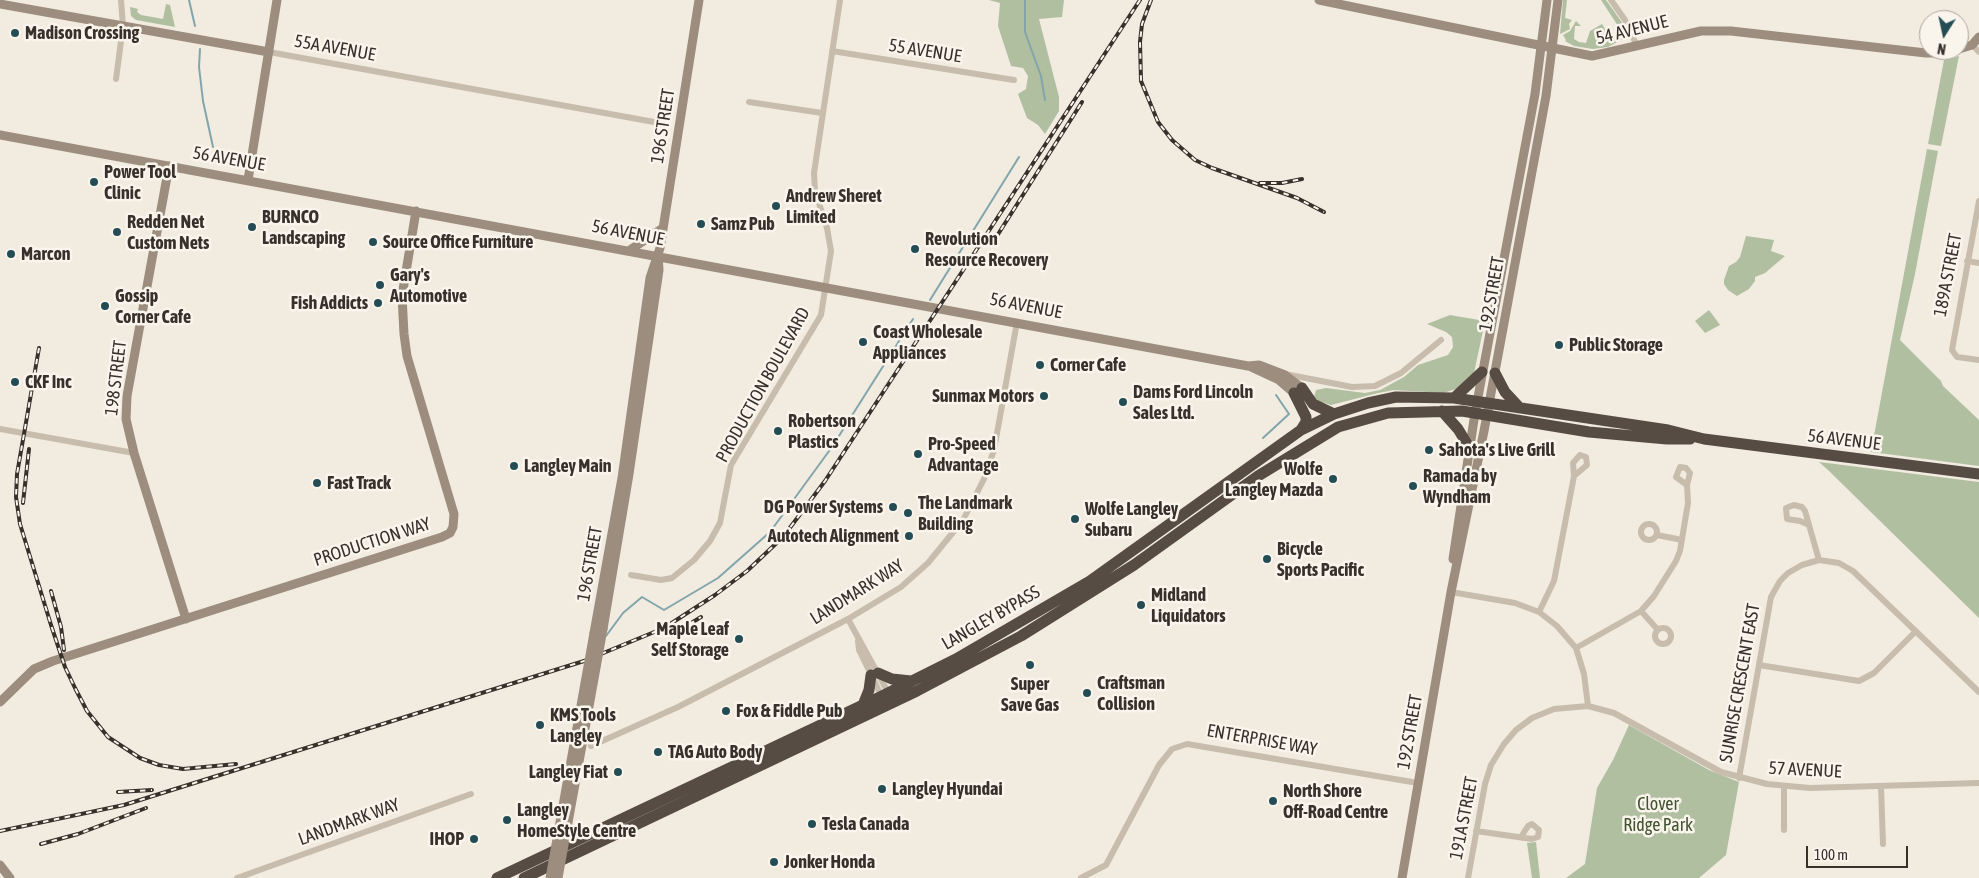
<!DOCTYPE html>
<html>
<head>
<meta charset="utf-8">
<style>
  body { margin:0 }
  #map { position:relative; width:1979px; height:878px; overflow:hidden; background:#f1ebe0; font-family:"Asap Condensed",sans-serif }
  canvas { display:block }
  .north { position:absolute; left:1919px; top:10px; width:50px; height:50px; box-sizing:border-box; background:#f9f5ec; border:1px solid #aba69f; border-radius:50%; rotate:190deg; font-size:14px; font-weight:700; line-height:20px; text-align:center; color:#37302b }
  .north::after { content:''; display:block; margin:auto; width:18px; height:22px; background:#244c55; clip-path:polygon(50% 0,100% 100%,50% 72%,0 100%) }
  .scale { position:absolute; left:1806px; top:846px; width:102px; height:22px; box-sizing:border-box; border:2px solid #37302b; border-top:0; padding-left:6px; font-size:15px; line-height:18px; white-space:nowrap; color:#37302b; -webkit-text-stroke:4px #f9f5ec; paint-order:stroke }
</style>
</head>
<body>
<div id="map">
<canvas width="1979" height="878"></canvas>
<div class="north">N</div>
<div class="scale">100 m</div>
</div>
<script>
const context = document.querySelector('canvas').getContext('2d');
context.lineJoin = 'round';
function fill(path, color) {
  context.fillStyle = color;
  context.fill(path, 'evenodd');
}
function toPath(rows) {
  const path = new Path2D();
  for (const r of rows) {
    if (r.length === 3) {
      path.moveTo(r[0] + r[2], r[1]);
      path.arc(r[0], r[1], r[2], 0, 2 * Math.PI);
      continue;
    }
    path.moveTo(r[0], r[1]);
    for (let i = 2; i < r.length; i += 2) path.lineTo(r[i], r[i + 1]);
  }
  return path;
}
function trace(path, color, width, dash) {
  context.strokeStyle = color;
  context.lineWidth = width;
  context.lineCap = dash ? 'butt' : 'round';
  context.setLineDash(dash || []);
  context.stroke(path);
}
function drawText(font, color, halo, rows, align = 'center') {
  context.font = font + ' "Asap Condensed",sans-serif';
  context.lineWidth = 5;
  context.setLineDash([]);
  context.textBaseline = 'middle';
  context.strokeStyle = halo;
  context.fillStyle = color;
  for (const [text, x, y, turn = 0] of rows) {
    context.save();
    context.translate(x, y);
    context.rotate((+turn || 0) * Math.PI / 180);
    context.textAlign = isNaN(turn) ? turn : align;
    if (halo) context.strokeText(text, 0, 0);
    context.fillText(text, 0, 0);
    context.restore();
  }
}
fill(toPath([
  [1064,0,1062,17,1039,19,1059,97,1059,111,1045,134,1038,125,1027,118,1018,94,1026,89,1028,76,1023,68,1011,66,998,26,1000,3,989,0],
  [1563,0,1567,0,1565,18,1572,20,1569,24,1570,29,1560,34],
  [1601,0,1606,0,1626,28,1625,34,1621,40,1608,47,1593,49,1574,46,1565,41,1566,40,1563,35,1570,31,1576,21,1581,26,1575,26,1574,39,1579,42,1586,43,1590,31,1602,24,1611,39,1622,32],
  [166,4,170,5,175,27,136,20,131,16,130,7,138,9,137,12,141,15,163,19],
  [1959,56,1941,146,1928,144,1944,60],
  [1927,149,1938,151,1915,274,1900,340,1941,381,1943,386,1979,420,1979,466,1871,452],
  [1746,236,1774,240,1771,251,1785,256,1765,273,1755,277,1755,281,1749,289,1737,296,1728,290,1724,284,1724,280,1729,266,1736,262,1740,257],
  [1709,310,1720,325,1705,333,1695,321],
  [1450,315,1485,321,1474,373,1456,389,1443,393,1394,390,1378,393,1331,405,1318,401,1314,397,1316,390,1326,388,1365,393,1380,390,1404,377,1418,365,1448,355,1453,347,1452,337,1446,332,1427,324],
  [1819,462,1979,482,1979,618,1828,470],
  [1629,725,1709,770,1739,782,1726,855,1699,878,1566,878,1585,864,1597,788,1613,760],
  [1536,842,1540,878,1532,878,1527,843]
]), '#b1bfa1');
trace(toPath([
  [189,0,195,26],
  [1025,0,1025,32,1041,76,1045,100],
  [200,49,199,67,203,101,213,147],
  [930,300,1019,157],
  [1263,438,1289,414,1276,395],
  [606,636,623,613,642,597,664,610,718,578,770,532,832,447,913,319]
]), '#82a5ac', 2);
trace(toPath([
  [1611,0,1625,20,1637,46],
  [1972,45,1979,52],
  [832,51,1014,80],
  [269,52,665,124],
  [116,79,123,26,121,0],
  [749,102,822,113],
  [1979,201,1952,350,1957,357,1979,360],
  [1967,261,1979,263],
  [1285,374,1352,387,1375,386,1401,373,1441,340],
  [0,429,134,453],
  [1649,532,8],
  [1809,525,1800,521,1787,519,1786,508,1794,505,1802,507,1805,511,1819,560],
  [1657,535,1682,540],
  [631,575,661,580,672,578,694,560,710,541,720,523,731,465,821,315,831,251,827,228,815,191,814,173,840,0],
  [1451,592,1515,603,1539,612,1557,626,1576,648,1584,674,1588,706],
  [1641,611,1658,630],
  [1539,612,1554,581,1574,476,1573,463,1580,455,1586,457,1587,465,1574,476],
  [848,619,889,694],
  [1663,636,8],
  [858,641,859,650,882,697],
  [1576,648,1641,611,1654,596,1676,561,1680,551,1688,503,1687,485,1690,473,1686,468,1680,467,1676,477,1687,485],
  [1759,665,1859,681,1874,673,1916,631],
  [591,746,678,707,848,619,901,587,928,563,963,520,984,479,994,450,1017,322],
  [1739,778,1771,597,1780,581,1788,573,1802,565,1819,560,1839,563,1853,571,1979,692],
  [1881,786,1883,844],
  [1784,787,1784,830],
  [1476,831,1532,839,1538,837,1539,830,1532,824,1528,826,1521,837],
  [237,878,471,794],
  [1081,878,1106,865,1159,765,1172,749,1187,744,1418,783],
  [1468,878,1485,784,1491,765,1504,744,1516,730,1532,718,1554,709,1588,706,1614,713,1721,772,1767,784,1810,788,1979,783]
]), '#c8bdad', 6);
trace(toPath([
  [1319,0,1592,56,1701,31,1731,31,1926,53,1946,53,1957,50],
  [0,4,269,52],
  [1959,49,1972,45,1979,37],
  [0,135,1248,366,1259,365,1285,375,1302,388],
  [169,166,127,396,126,419,134,453,186,619],
  [248,180,277,0],
  [630,250,663,228],
  [1251,367,1279,380,1294,393],
  [1453,559,1475,413,1535,94,1547,0],
  [603,629,629,474,659,270,658,256],
  [594,633,622,478,650,278,660,248,699,0],
  [0,702,34,669,53,661,442,537,450,533,453,527,454,514,407,356,404,334,402,296,416,211],
  [0,865,10,878],
  [1402,878,1451,592,1484,431,1546,96,1558,0]
]), '#9c8d7e', 9);
trace(toPath([
  [1495,373,1505,392,1518,406],
  [1302,388,1313,404,1334,414],
  [1294,393,1306,417,1306,422,1301,430],
  [1454,398,1482,372],
  [1442,411,1458,429,1469,447],
  [878,673,892,679,911,681],
  [863,705,869,690,871,675],
  [497,878,882,696,956,659,1090,581,1301,430,1334,414,1368,403,1396,397,1454,398,1668,430,1704,439,1979,474],
  [524,878,917,691,1021,636,1134,565,1258,476,1338,427,1388,413,1462,411,1589,432,1667,439,1690,439]
]), '#574c43', 11);
const rail = toPath([
  [1151,0,1142,24,1140,42,1141,81,1158,122,1172,140,1195,160,1212,168,1297,198,1324,212],
  [1260,183,1282,183,1302,179],
  [995,239,1082,102],
  [39,348,17,474,16,497,20,524,51,625,65,667,75,688,87,711,108,737,140,758,159,765,183,769,236,764],
  [23,503,29,449],
  [51,591,61,627,64,650],
  [680,630,701,617],
  [118,792,152,790],
  [0,831,124,805,584,661,664,628,715,595,747,571,783,537,825,481,1140,0],
  [41,844,78,834,146,808]
]);
trace(rail, '#37302b', 4);
trace(rail, '#f9f5ec', 2, [5.5]);
trace(toPath([
  [550,878,594,633],
  [558,878,603,629]
]), '#9c8d7e', 9);
for (const [x, y, r, color] of [
  [15,33,5,"#244c55"],
  [94,182,5,"#244c55"],
  [776,206,5,"#244c55"],
  [701,224,5,"#244c55"],
  [252,227,5,"#244c55"],
  [117,232,5,"#244c55"],
  [373,242,5,"#244c55"],
  [915,249,5,"#244c55"],
  [11,254,5,"#244c55"],
  [380,285,5,"#244c55"],
  [378,303,5,"#244c55"],
  [105,306,5,"#244c55"],
  [863,342,5,"#244c55"],
  [1559,345,5,"#244c55"],
  [1040,365,5,"#244c55"],
  [15,382,5,"#244c55"],
  [1044,396,5,"#244c55"],
  [1123,402,5,"#244c55"],
  [778,431,5,"#244c55"],
  [1429,450,5,"#244c55"],
  [918,454,5,"#244c55"],
  [514,466,5,"#244c55"],
  [1333,479,5,"#244c55"],
  [317,483,5,"#244c55"],
  [1413,486,5,"#244c55"],
  [893,507,5,"#244c55"],
  [908,513,5,"#244c55"],
  [1075,519,5,"#244c55"],
  [909,536,5,"#244c55"],
  [1267,559,5,"#244c55"],
  [1141,605,5,"#244c55"],
  [739,639,5,"#244c55"],
  [1030,665,5,"#244c55"],
  [1087,693,5,"#244c55"],
  [726,711,5,"#244c55"],
  [540,725,5,"#244c55"],
  [658,752,5,"#244c55"],
  [618,772,5,"#244c55"],
  [882,789,5,"#244c55"],
  [1273,801,5,"#244c55"],
  [507,820,5,"#244c55"],
  [812,824,5,"#244c55"],
  [474,839,5,"#244c55"],
  [774,862,5,"#244c55"]
]) {
  const dot = new Path2D();
  dot.arc(x, y, r, 0, 2 * Math.PI);
  context.fillStyle = color;
  context.fill(dot);
  trace(dot, '#f9f5ec', 2);
}
drawText('18px', '#37302b', '#f9f5ec', [
  ["54 AVENUE",1632,30,-14],
  ["55A AVENUE",335,48,10],
  ["55 AVENUE",925,51,9],
  ["196 STREET",663,126,-81],
  ["56 AVENUE",229,159,10],
  ["56 AVENUE",628,233,11],
  ["189A STREET",1948,275,-79],
  ["192 STREET",1492,294,-80],
  ["56 AVENUE",1026,306,11],
  ["198 STREET",116,378,-83],
  ["PRODUCTION BOULEVARD",763,385,-61],
  ["56 AVENUE",1844,440,7],
  ["PRODUCTION WAY",372,542,-18],
  ["196 STREET",590,564,-80],
  ["LANDMARK WAY",857,592,-32],
  ["LANGLEY BYPASS",991,618,-30],
  ["SUNRISE CRESCENT EAST",1740,683,-80],
  ["192 STREET",1410,732,-80],
  ["ENTERPRISE WAY",1262,740,10],
  ["57 AVENUE",1805,770,3],
  ["191A STREET",1464,818,-79],
  ["LANDMARK WAY",349,822,-20]
]);
drawText('bold 18px', '#37302b', '#f9f5ec', [
  ["Madison Crossing",25,33],
  ["Power Tool",104,172],
  ["Clinic",104,193],
  ["Andrew Sheret",786,196],
  ["Limited",786,217],
  ["BURNCO",262,217],
  ["Landscaping",262,238],
  ["Redden Net",127,222],
  ["Custom Nets",127,243],
  ["Samz Pub",711,224],
  ["Revolution",925,239],
  ["Resource Recovery",925,260],
  ["Source Office Furniture",383,242],
  ["Marcon",21,254],
  ["Gary's",390,275],
  ["Automotive",390,296],
  ["Gossip",115,296],
  ["Corner Cafe",115,317],
  ["Fish Addicts",368,303,"right"],
  ["Coast Wholesale",873,332],
  ["Appliances",873,353],
  ["Public Storage",1569,345],
  ["Corner Cafe",1050,365],
  ["CKF Inc",25,382],
  ["Dams Ford Lincoln",1133,392],
  ["Sales Ltd.",1133,413],
  ["Sunmax Motors",1034,396,"right"],
  ["Robertson",788,421],
  ["Plastics",788,442],
  ["Pro-Speed",928,444],
  ["Advantage",928,465],
  ["Sahota's Live Grill",1439,450],
  ["Langley Main",524,466],
  ["Wolfe",1323,469,"right"],
  ["Langley Mazda",1323,490,"right"],
  ["Ramada by",1423,476],
  ["Wyndham",1423,497],
  ["Fast Track",327,483],
  ["The Landmark",918,503],
  ["Building",918,524],
  ["DG Power Systems",883,507,"right"],
  ["Wolfe Langley",1085,509],
  ["Subaru",1085,530],
  ["Autotech Alignment",899,536,"right"],
  ["Bicycle",1277,549],
  ["Sports Pacific",1277,570],
  ["Midland",1151,595],
  ["Liquidators",1151,616],
  ["Maple Leaf",729,629,"right"],
  ["Self Storage",729,650,"right"],
  ["Craftsman",1097,683],
  ["Collision",1097,704],
  ["Super",1030,684,"center"],
  ["Save Gas",1030,705,"center"],
  ["Fox & Fiddle Pub",736,711],
  ["KMS Tools",550,715],
  ["Langley",550,736],
  ["TAG Auto Body",668,752],
  ["Langley Fiat",608,772,"right"],
  ["Langley Hyundai",892,789],
  ["North Shore",1283,791],
  ["Off-Road Centre",1283,812],
  ["Langley",517,810],
  ["HomeStyle Centre",517,831],
  ["Tesla Canada",822,824],
  ["IHOP",464,839,"right"],
  ["Jonker Honda",784,862]
], 'left');
drawText('18px', '#425331', '#f9f5ec', [
  ["Clover",1658,804],
  ["Ridge Park",1658,825]
]);
</script>
</body>
</html>
